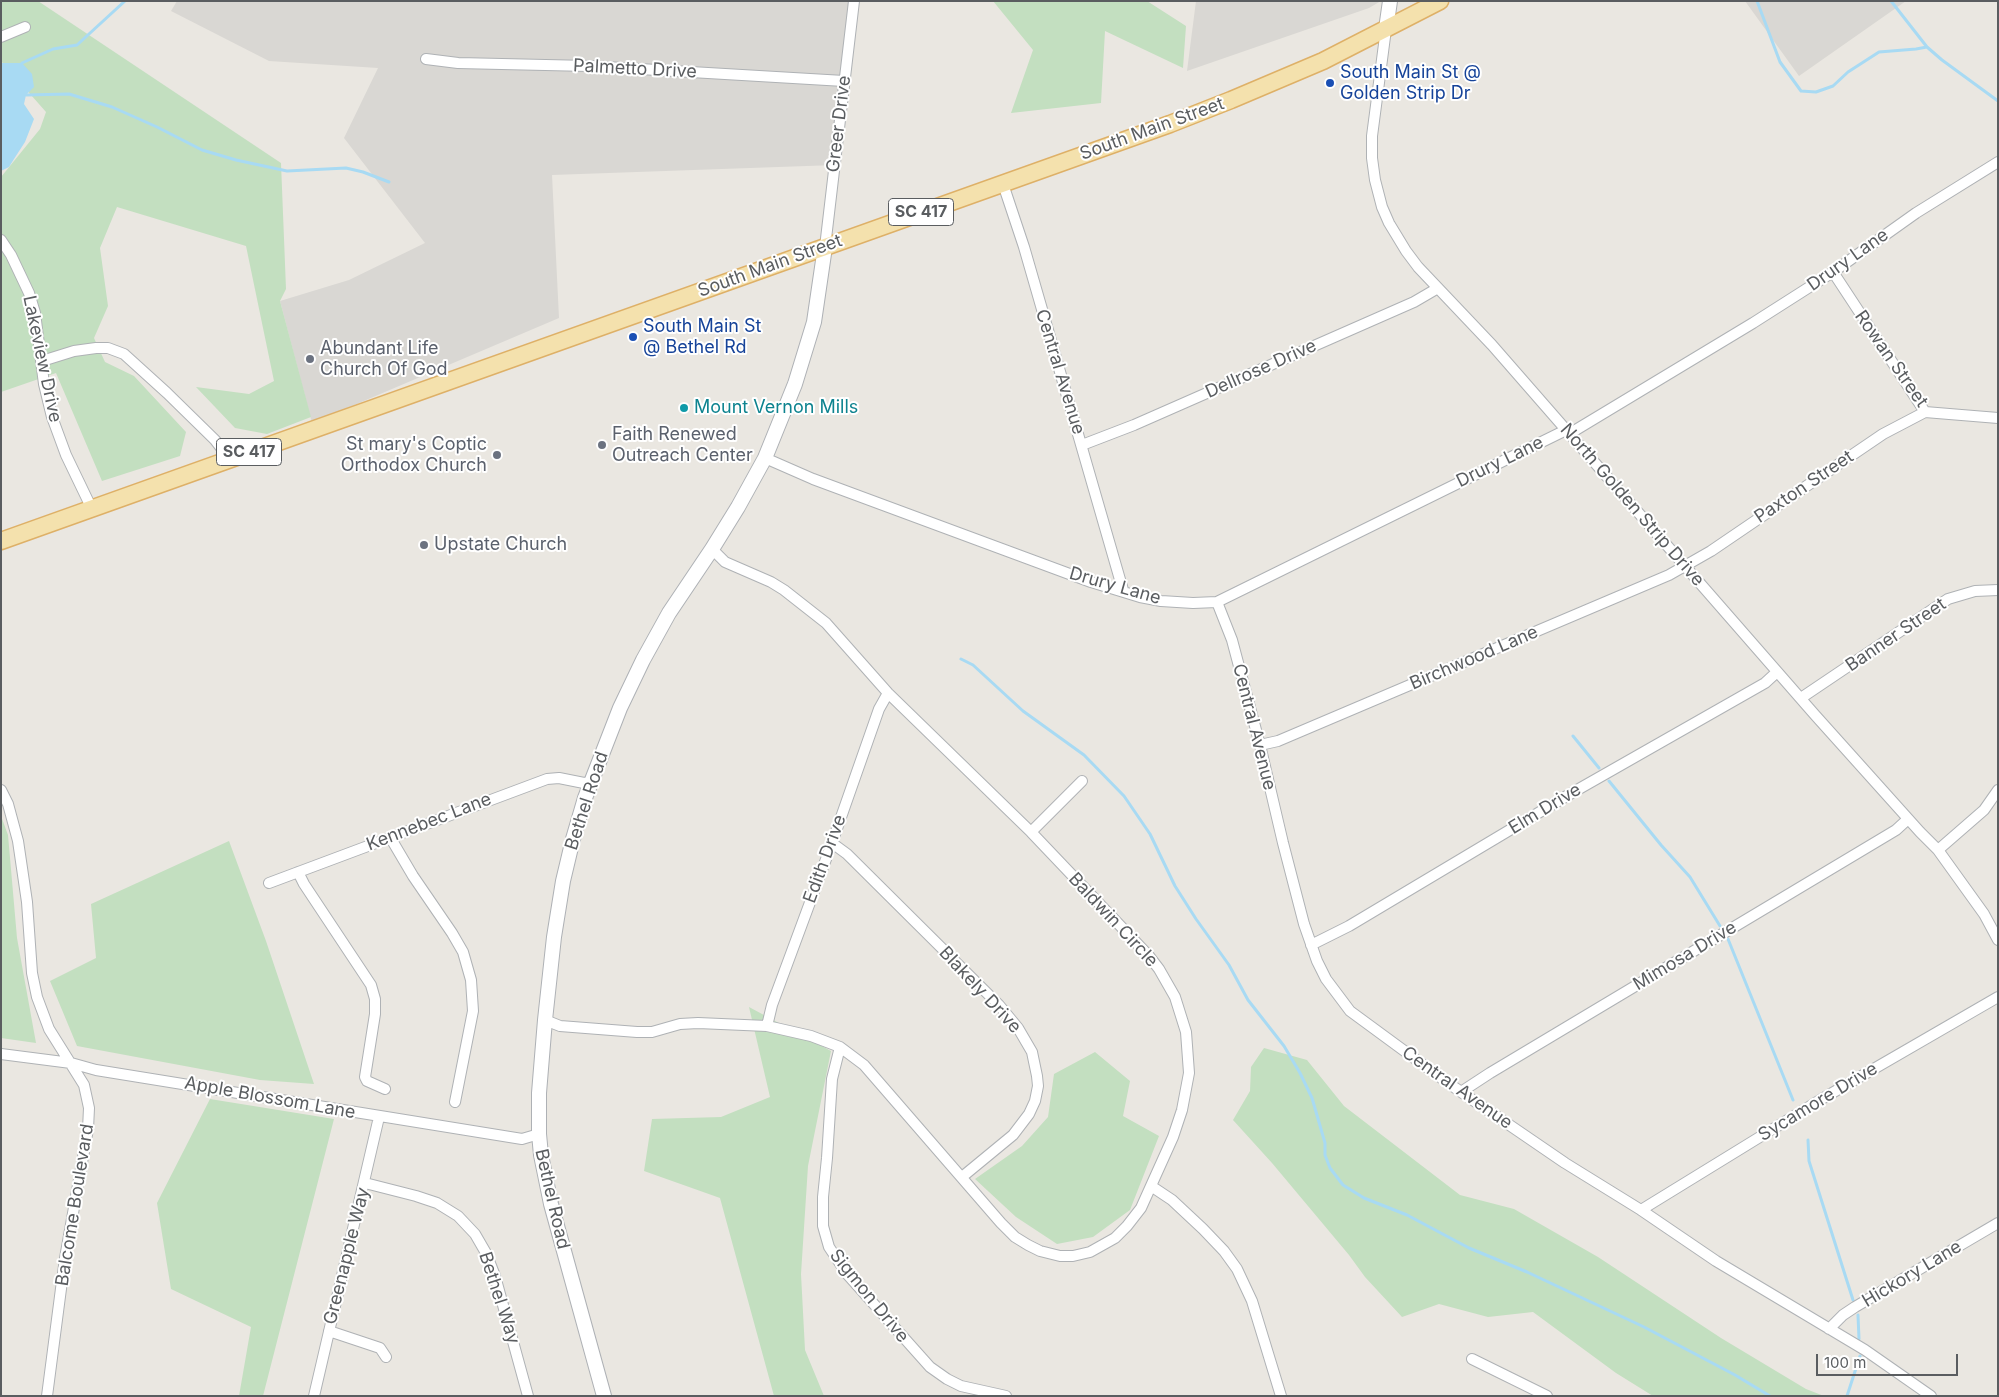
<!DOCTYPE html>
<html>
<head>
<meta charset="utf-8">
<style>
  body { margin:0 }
  #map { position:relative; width:1999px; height:1397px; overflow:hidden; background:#eae7e1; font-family:Inter,sans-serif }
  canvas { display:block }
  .frame { position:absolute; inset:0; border:2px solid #5a5d60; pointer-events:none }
  .scale { position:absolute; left:1816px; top:1354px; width:142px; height:22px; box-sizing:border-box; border:2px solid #5a5d60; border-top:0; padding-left:6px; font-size:15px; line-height:18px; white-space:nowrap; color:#5a5d60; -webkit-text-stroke:4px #fff; paint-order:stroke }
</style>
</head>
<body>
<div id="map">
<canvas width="1999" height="1397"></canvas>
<div class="frame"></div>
<div class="scale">100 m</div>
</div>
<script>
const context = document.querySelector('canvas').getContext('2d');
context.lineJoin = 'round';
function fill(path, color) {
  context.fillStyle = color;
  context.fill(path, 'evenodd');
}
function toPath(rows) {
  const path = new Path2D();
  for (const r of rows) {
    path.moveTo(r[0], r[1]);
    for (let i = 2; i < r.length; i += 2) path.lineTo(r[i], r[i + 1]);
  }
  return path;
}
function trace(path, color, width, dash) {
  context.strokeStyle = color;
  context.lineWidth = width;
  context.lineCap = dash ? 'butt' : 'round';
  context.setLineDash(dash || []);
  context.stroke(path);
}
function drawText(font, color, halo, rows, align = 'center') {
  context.font = font + ' Inter,sans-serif';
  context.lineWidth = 4;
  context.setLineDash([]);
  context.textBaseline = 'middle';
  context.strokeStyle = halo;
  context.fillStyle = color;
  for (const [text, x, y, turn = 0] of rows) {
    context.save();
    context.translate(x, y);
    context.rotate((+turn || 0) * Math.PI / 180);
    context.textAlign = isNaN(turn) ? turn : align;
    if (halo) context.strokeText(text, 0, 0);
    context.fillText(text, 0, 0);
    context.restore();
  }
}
fill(toPath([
  [177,1,853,1,835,165,552,175,559,318,312,423,280,301,349,280,425,243,344,138,378,68,269,61,171,11],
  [1196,1,1381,1,1369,8,1187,71],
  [1745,1,1906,1,1799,76]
]), '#d9d7d3');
fill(toPath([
  [1,1,38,1,281,163,286,289,280,301,311,417,267,434,235,428,196,387,249,394,274,381,246,246,117,207,100,248,108,306,94,338,105,362,134,376,186,432,180,456,102,481,56,373,1,392,1,177,40,129,46,112,1,61],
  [993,1,1147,1,1186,26,1183,68,1105,31,1101,103,1011,113,1033,50],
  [1,816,8,835,17,938,36,1043,1,1038],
  [229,841,266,941,314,1084,260,1080,77,1046,50,981,96,958,91,904],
  [749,1007,831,1051,808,1166,801,1274,805,1350,824,1396,774,1396,720,1198,644,1171,652,1119,721,1117,770,1097],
  [1264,1048,1307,1060,1344,1106,1460,1195,1514,1209,1598,1257,1721,1338,1806,1389,1824,1396,1653,1396,1616,1373,1533,1312,1488,1317,1439,1304,1402,1317,1365,1277,1349,1255,1272,1163,1233,1120,1250,1091,1251,1067],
  [1095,1052,1130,1081,1123,1116,1159,1136,1130,1210,1093,1237,1057,1244,1016,1217,975,1179,1022,1146,1048,1117,1054,1074],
  [210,1099,334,1119,263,1396,239,1396,251,1327,171,1289,157,1203]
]), '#c3dfc0');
fill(toPath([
  [1,63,22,63,32,74,34,87,26,95,24,104,34,119,25,142,14,159,9,167,1,171]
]), '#a8daf3');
trace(toPath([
  [1757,1,1780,62,1801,91,1816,92,1833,86,1848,72,1879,52,1916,49,1927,47],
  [1891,1,1927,47,1942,60,1998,101],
  [22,63,53,49,77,45,125,1],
  [26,95,69,94,112,107,157,127,202,150,236,160,287,171,346,168,363,172,389,182],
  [961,659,973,665,1023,711,1084,755,1124,796,1150,834,1175,886,1196,919,1229,965,1248,1000,1284,1046,1300,1073,1312,1098,1325,1143,1325,1155,1330,1168,1343,1185,1364,1198,1407,1215,1469,1248,1527,1272,1644,1327,1735,1375,1770,1396],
  [1573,736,1599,768],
  [1609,781,1661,845,1690,877,1720,926],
  [1728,939,1793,1100],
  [1808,1140,1809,1161,1853,1300],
  [1858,1315,1859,1339],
  [1847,1396,1860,1356]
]), '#a8daf3', 3);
const street = toPath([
  [1386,29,1372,136,1372,158,1375,180,1382,207,1389,223,1406,251,1418,267,1492,345,1815,715,1920,832,1938,850,1984,914,1998,940],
  [1,37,25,27],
  [426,59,458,63,589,66,844,81],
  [1003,184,1024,247,1123,590],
  [1,240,11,255,29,293,35,313,44,384,52,417,66,455,91,507],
  [825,247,854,1],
  [1833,272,1925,412,1998,418],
  [42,361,74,351,96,348,108,348,124,354,167,393,215,440,229,458],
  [1569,434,1753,323,1833,272,1916,213,1998,162],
  [1082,445,1134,425,1414,302,1438,288],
  [765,458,813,479,1091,582,1140,597,1161,601,1193,603,1217,602,1566,430],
  [1217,602,1232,640,1260,745,1283,843,1304,924,1317,961,1326,979,1350,1011,1448,1083,1565,1163,1641,1210,1716,1261,1865,1350,1931,1396],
  [1801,698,1948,599,1975,591,1998,590],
  [1260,745,1278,741,1669,575,1711,551,1883,434,1925,412],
  [1,790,8,804,18,841,27,902,32,973,37,997,49,1029,84,1085,89,1108,88,1129,65,1258,47,1396],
  [1031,832,1082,781],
  [390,837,413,876,452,933,463,952,471,980,473,1011,455,1102],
  [832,843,847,854,999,1005,1018,1028,1032,1052,1037,1076,1038,1086,1035,1101,1029,1114,1013,1135,962,1177],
  [1938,850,1984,810,1998,790],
  [298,872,304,884,371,985,375,999,375,1014,365,1077,367,1081,385,1089],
  [269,883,547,779,559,778,584,783,592,782],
  [1311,945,1349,926,1570,794,1765,683,1777,672],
  [545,1020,560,1026,637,1032,652,1032,680,1024,698,1023,767,1026,811,1036,840,1047,864,1065,1001,1223,1015,1237,1028,1245,1040,1251,1060,1256,1073,1256,1090,1252,1115,1238,1127,1226,1141,1208,1173,1137,1182,1110,1189,1073,1186,1032,1175,997,1159,969,1149,956,1031,832,888,693,826,623,784,590,771,582,725,562,712,549],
  [767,1026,772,1005,832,843,879,709,888,693],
  [840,1047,832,1079,827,1158,823,1197,823,1226,829,1247,847,1274,930,1367,947,1379,961,1386,1006,1396],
  [1,1054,71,1063,96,1070,522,1139,539,1134],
  [1461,1092,1490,1073,1896,830,1908,819],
  [365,1183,416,1196,437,1203,458,1216,475,1234,486,1253,495,1276,528,1396],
  [1151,1186,1172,1200,1203,1229,1224,1251,1237,1269,1252,1301,1281,1396],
  [1641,1210,1820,1100,1998,997],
  [1829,1329,1843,1315,1855,1307,1998,1223],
  [329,1331,380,1348,386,1357],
  [1472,1359,1547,1396],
  [314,1396,379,1117]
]);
const secondary = toPath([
  [1386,29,1390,1],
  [604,1396,551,1204,541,1155,539,1134,539,1093,545,1020,554,937,563,881,573,839,585,798,620,708,643,660,669,613,712,549,738,507,765,458,795,384,814,322,825,247]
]);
const primary = toPath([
  [1,541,1170,124,1231,100,1323,61,1440,1]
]);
trace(street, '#afb2b5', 12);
trace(secondary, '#aeb1b5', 16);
trace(primary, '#deb067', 19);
trace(street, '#fff', 10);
trace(secondary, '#fff', 14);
trace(primary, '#f4e1ad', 16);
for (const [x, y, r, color] of [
  [1330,83,5,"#1a4fb4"],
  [633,337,5,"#1a4fb4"],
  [310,359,5,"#6b7280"],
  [684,408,5,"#0f9aa8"],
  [602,445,5,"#6b7280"],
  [497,455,5,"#6b7280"],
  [424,545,5,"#6b7280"]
]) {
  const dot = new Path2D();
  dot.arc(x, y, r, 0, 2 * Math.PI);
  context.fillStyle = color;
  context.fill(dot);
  trace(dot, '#fff', 2);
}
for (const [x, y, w] of [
  [921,212,65],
  [249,452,65]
]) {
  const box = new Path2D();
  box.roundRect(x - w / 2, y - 13.5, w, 27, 4);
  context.fillStyle = '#fff';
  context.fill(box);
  trace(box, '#5a5d60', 1);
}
drawText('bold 16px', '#5a5d60', null, [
  ["SC 417",921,212],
  ["SC 417",249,452]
]);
drawText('18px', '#5a5d60', '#fff', [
  ["Palmetto Drive",635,69,3],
  ["Greer Drive",839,124,-83],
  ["South Main Street",1152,129,-20],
  ["Drury Lane",1848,260,-35],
  ["South Main Street",770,266,-20],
  ["Lakeview Drive",42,359,78],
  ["Rowan Street",1891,359,55],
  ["Dellrose Drive",1261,369,-24],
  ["Central Avenue",1060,372,73],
  ["Drury Lane",1500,462,-26],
  ["Paxton Street",1804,487,-34],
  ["North Golden Strip Drive",1632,505,49],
  ["Drury Lane",1115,586,16],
  ["Banner Street",1896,635,-34],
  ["Birchwood Lane",1474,658,-23],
  ["Central Avenue",1254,727,76],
  ["Bethel Road",587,801,-72],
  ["Elm Drive",1545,809,-31],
  ["Kennebec Lane",429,822,-21],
  ["Edith Drive",825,859,-70],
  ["Baldwin Circle",1113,920,47],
  ["Mimosa Drive",1685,956,-31],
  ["Blakely Drive",980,990,47],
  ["Central Avenue",1457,1088,35],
  ["Apple Blossom Lane",270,1098,10],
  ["Sycamore Drive",1818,1102,-31],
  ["Bethel Road",552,1199,77],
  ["Balcome Boulevard",75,1205,-81],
  ["Greenapple Way",347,1256,-76],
  ["Hickory Lane",1912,1274,-31],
  ["Sigmon Drive",869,1296,51],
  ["Bethel Way",499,1298,72]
]);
drawText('18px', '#164399', '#fff', [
  ["South Main St @",1340,73],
  ["Golden Strip Dr",1340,94],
  ["South Main St",643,327],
  ["@ Bethel Rd",643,348]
], 'left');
drawText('18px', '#5b616d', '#fff', [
  ["Abundant Life",320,349],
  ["Church Of God",320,370],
  ["Faith Renewed",612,435],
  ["Outreach Center",612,456],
  ["St mary's Coptic",487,445,"right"],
  ["Orthodox Church",487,466,"right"],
  ["Upstate Church",434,545]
], 'left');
drawText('18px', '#0d838f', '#fff', [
  ["Mount Vernon Mills",694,408]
], 'left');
</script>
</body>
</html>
